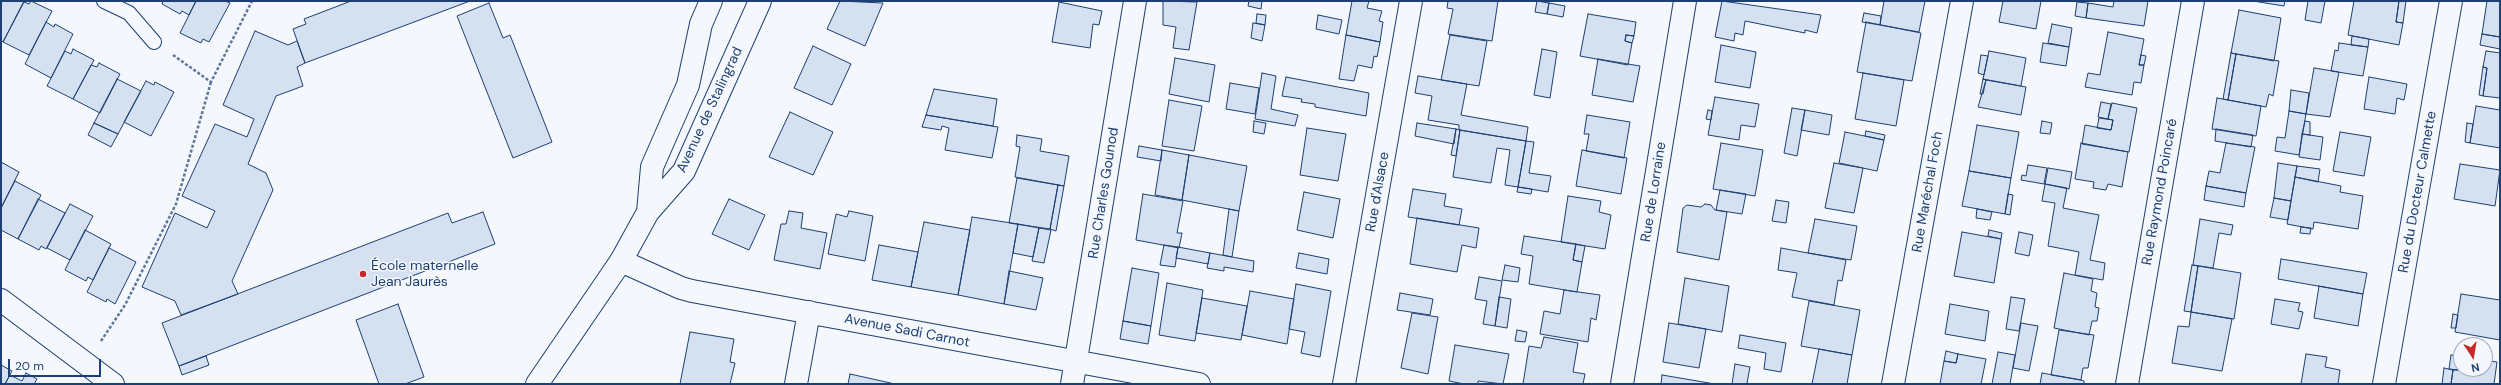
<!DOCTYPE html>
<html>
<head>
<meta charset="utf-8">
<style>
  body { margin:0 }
  #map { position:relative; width:2501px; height:385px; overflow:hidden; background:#f4f7fb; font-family:"DM Sans",sans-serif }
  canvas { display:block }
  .frame { position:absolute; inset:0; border:2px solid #1d3f73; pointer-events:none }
  .north { position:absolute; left:2453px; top:337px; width:40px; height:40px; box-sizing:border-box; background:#f4f7fb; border:1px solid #9eadc5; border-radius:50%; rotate:168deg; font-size:11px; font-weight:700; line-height:16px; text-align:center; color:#1d3f73 }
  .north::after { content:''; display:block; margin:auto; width:14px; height:18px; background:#c62828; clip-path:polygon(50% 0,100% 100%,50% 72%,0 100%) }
  .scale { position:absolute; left:8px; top:359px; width:93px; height:18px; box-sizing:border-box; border:2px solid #1d3f73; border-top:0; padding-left:5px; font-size:12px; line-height:14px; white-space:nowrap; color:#1d3f73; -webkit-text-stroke:3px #f4f7fb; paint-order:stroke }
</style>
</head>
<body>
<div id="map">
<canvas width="2501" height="385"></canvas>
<div class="frame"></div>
<div class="north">N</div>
<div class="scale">20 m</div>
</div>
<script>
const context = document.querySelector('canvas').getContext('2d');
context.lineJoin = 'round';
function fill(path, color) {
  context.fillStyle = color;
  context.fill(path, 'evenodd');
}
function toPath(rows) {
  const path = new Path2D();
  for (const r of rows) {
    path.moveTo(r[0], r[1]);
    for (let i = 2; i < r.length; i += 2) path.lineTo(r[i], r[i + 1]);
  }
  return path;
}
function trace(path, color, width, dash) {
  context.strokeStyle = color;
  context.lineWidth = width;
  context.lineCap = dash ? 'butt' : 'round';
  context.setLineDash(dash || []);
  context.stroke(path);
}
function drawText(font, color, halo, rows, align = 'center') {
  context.font = font + ' "DM Sans",sans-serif';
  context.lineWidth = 3;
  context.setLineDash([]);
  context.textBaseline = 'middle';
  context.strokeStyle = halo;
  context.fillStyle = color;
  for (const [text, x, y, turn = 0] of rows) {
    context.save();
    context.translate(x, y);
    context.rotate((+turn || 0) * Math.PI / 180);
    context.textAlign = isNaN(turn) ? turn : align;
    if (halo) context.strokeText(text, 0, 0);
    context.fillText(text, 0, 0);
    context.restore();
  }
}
const building = toPath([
  [1,1,24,1,3,42,1,40,1,1],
  [31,1,52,11,29,55,3,42,24,2,29,4,31,1],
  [163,1,196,1,189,15,182,11,180,14,162,4,163,1],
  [196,1,225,1,230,3,209,42,203,39,201,43,180,33,196,1],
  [351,1,470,1,305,63,293,29,306,24,304,19,351,1],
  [840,1,883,3,865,46,827,29,840,1],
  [1163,1,1197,2,1189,50,1173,48,1176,27,1163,25,1163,1],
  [1249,1,1262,1,1261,9,1248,6,1249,1],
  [1352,1,1369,1,1367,8,1382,11,1379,21,1383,22,1380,42,1346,35,1352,1],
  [1448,1,1498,1,1492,41,1448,34,1453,9,1447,8,1448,1],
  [1537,1,1549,3,1547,14,1535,12,1537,1],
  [1722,1,1821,15,1817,33,1805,30,1805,33,1745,21,1743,35,1735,33,1734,41,1715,37,1722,1],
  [1884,1,1925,1,1919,32,1880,25,1884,1],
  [2003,1,2041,1,2036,29,1999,22,2003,1],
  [2114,1,2148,1,2144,26,2086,18,2088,3,2113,7,2114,1],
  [2253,1,2285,1,2284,6,2253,1],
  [2308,1,2325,1,2321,23,2305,20,2308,1],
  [2354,1,2399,1,2396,22,2403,23,2399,45,2348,35,2354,1],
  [2399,1,2406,1,2403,23,2396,22,2399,1],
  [2487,1,2500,1,2500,37,2482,34,2487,1],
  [1059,2,1102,11,1099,25,1093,24,1090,48,1052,42,1059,2],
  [2077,2,2088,3,2086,18,2075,16,2077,2],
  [489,3,503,38,510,35,552,142,513,158,457,16,489,3],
  [1549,3,1565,6,1563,17,1547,14,1549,3],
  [2239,10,2281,18,2274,61,2231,53,2239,10],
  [1864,13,1881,16,1880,25,1862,22,1864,13],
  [1257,14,1266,15,1265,25,1256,23,1257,14],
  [1588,14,1636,22,1634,36,1626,35,1625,41,1632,43,1628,65,1580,56,1588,14],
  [1318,15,1342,20,1339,34,1316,29,1318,15],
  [46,22,54,27,55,24,73,34,51,78,25,64,46,22],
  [1866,22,1921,33,1912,81,1857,72,1866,22],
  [1253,23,1265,25,1262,41,1251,38,1253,23],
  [2052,24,2072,28,2069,47,2048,43,2052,24],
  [255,31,288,45,297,41,305,63,297,67,303,86,276,96,248,164,266,173,273,190,232,281,238,294,181,315,175,301,142,287,175,213,207,228,215,211,182,196,215,124,247,137,254,119,223,105,255,31],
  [2108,32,2144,39,2139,65,2144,65,2141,83,2134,82,2132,95,2085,87,2088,73,2100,75,2108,32],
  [2482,34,2500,37,2500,49,2480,45,2482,34],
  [1346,35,1380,42,1377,57,1374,56,1372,68,1358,65,1354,81,1339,79,1346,35],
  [1450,35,1487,41,1479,86,1441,80,1450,35],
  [1626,35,1634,36,1632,43,1625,41,1626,35],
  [2352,36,2369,39,2368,47,2351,45,2352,36],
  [2043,43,2069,47,2066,66,2040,62,2043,43],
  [2339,43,2368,47,2363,76,2331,71,2335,50,2338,51,2339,43],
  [1721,45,1756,52,1750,88,1715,82,1721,45],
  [813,46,851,64,832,105,794,88,813,46],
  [73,49,94,60,73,99,47,86,65,51,71,54,73,49],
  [1542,49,1557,52,1550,98,1534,95,1542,49],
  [1989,51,2026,58,2021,86,1983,79,1989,51],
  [2486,51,2500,53,2500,98,2483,96,2487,68,2483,67,2486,51],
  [2231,53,2236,54,2228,100,2223,99,2231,53],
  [2236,54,2279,61,2273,96,2269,94,2266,107,2228,100,2236,54],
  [1981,55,1988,56,1984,75,1978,73,1981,55],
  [2141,55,2146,56,2144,65,2139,65,2141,55],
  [1175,58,1215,65,1209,102,1169,94,1175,58],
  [1598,59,1640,66,1633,102,1592,95,1598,59],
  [99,63,120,74,100,113,73,99,91,65,97,67,99,63],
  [2483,67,2487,68,2483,96,2479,95,2483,67],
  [2314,68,2339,72,2330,117,2306,114,2314,68],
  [1262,73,1276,76,1271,109,1298,115,1295,126,1255,119,1262,73],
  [1863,73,1904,80,1896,126,1855,119,1863,73],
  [1418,76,1467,84,1461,115,1528,127,1526,141,1459,130,1459,125,1428,120,1432,96,1415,93,1418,76],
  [1286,77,1369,93,1366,116,1315,107,1315,104,1301,102,1302,99,1282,96,1286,77],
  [2369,77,2407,84,2404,100,2397,98,2395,114,2364,109,2369,77],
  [117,79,141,91,118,134,94,123,117,79],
  [1983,79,1986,80,1983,94,1980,94,1983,79],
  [1986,80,2026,87,2021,115,1978,107,1986,80],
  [146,81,154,85,155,82,174,92,151,136,124,122,146,81],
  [1230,83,1259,88,1255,114,1226,109,1230,83],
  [934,89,997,99,993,126,926,115,934,89],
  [2291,90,2309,93,2306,114,2289,111,2291,90],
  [1715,97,1759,104,1755,127,1741,125,1739,140,1708,135,1715,97],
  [2217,98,2261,106,2256,136,2212,129,2217,98],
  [1169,100,1202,106,1194,151,1162,146,1169,100],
  [2101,102,2111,104,2108,119,2098,117,2101,102],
  [2112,103,2137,108,2129,152,2082,144,2085,125,2111,130,2113,120,2108,119,2112,103],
  [2476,106,2500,110,2500,148,2470,143,2476,106],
  [1792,108,1805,110,1797,156,1784,153,1792,108],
  [1708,110,1712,111,1711,120,1706,119,1708,110],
  [1805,110,1832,115,1829,135,1801,130,1805,110],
  [2289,111,2306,114,2299,155,2275,151,2277,137,2285,138,2289,111],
  [790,112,833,132,813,175,769,157,790,112],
  [926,115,998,127,992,158,945,150,949,128,942,126,941,130,922,127,926,115],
  [1587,115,1630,122,1624,158,1586,151,1589,134,1584,134,1587,115],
  [2099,118,2113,120,2111,130,2097,128,2099,118],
  [1254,121,1266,123,1264,134,1253,132,1254,121],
  [2042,121,2052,123,2050,134,2040,133,2042,121],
  [2305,121,2310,122,2310,135,2302,134,2305,121],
  [94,123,118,134,111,147,88,135,94,123],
  [1417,123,1456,129,1454,144,1415,136,1417,123],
  [2467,123,2473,124,2470,143,2465,142,2467,123],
  [1977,125,2019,132,2011,178,1969,171,1977,125],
  [1307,128,1346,134,1338,181,1300,175,1307,128],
  [1456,129,1460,130,1456,156,1451,155,1456,129],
  [2216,129,2253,135,2251,147,2215,141,2216,129],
  [1460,130,1526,141,1518,187,1505,185,1510,150,1497,148,1491,183,1453,177,1460,130],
  [1866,131,1885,135,1884,140,1865,136,1866,131],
  [1845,132,1884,140,1877,171,1839,163,1845,132],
  [2340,132,2371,137,2364,176,2333,171,2340,132],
  [2302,134,2323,137,2320,160,2299,157,2302,134],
  [1017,135,1042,139,1040,151,1069,156,1064,186,1015,177,1020,147,1016,146,1017,135],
  [1526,141,1534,142,1529,173,1551,176,1548,192,1518,187,1526,141],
  [1721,143,1763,150,1755,196,1713,189,1721,143],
  [2081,143,2128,152,2122,187,2108,184,2106,190,2093,188,2094,182,2075,179,2081,143],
  [2226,143,2255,147,2246,193,2206,186,2209,171,2220,173,2226,143],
  [1139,146,1162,150,1161,161,1137,157,1139,146],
  [1162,150,1189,155,1182,200,1155,195,1162,150],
  [1582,150,1627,158,1621,194,1576,186,1582,150],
  [1189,155,1247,166,1239,211,1182,200,1189,155],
  [1,162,19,172,1,208,1,162],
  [1834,163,1863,168,1854,213,1825,208,1834,163],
  [2278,163,2297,166,2291,201,2274,198,2278,163],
  [2460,164,2500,170,2495,206,2454,199,2460,164],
  [2028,165,2047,168,2044,184,2021,180,2022,175,2026,176,2028,165],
  [2297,166,2320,169,2318,182,2295,177,2297,166],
  [2048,168,2072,172,2069,189,2045,184,2048,168],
  [1969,171,2011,178,2005,214,1962,206,1969,171],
  [2295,177,2341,186,2340,192,2363,196,2358,229,2314,222,2313,229,2287,224,2295,177],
  [1017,178,1058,185,1050,229,1009,223,1017,178],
  [15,181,41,195,18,239,1,230,1,208,15,181],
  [2045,184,2067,188,2063,208,2099,215,2090,260,2105,263,2103,280,2075,275,2079,252,2048,246,2055,203,2042,201,2045,184],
  [1058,185,1064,186,1056,231,1050,229,1058,185],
  [2206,186,2246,193,2244,207,2204,200,2206,186],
  [1518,187,1532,189,1531,194,1517,192,1518,187],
  [1413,189,1446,194,1444,206,1462,209,1459,225,1408,217,1413,189],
  [1720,190,1746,194,1742,214,1716,210,1720,190],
  [1304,192,1340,199,1333,238,1297,230,1304,192],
  [1143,194,1183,201,1177,233,1182,233,1179,248,1136,240,1143,194],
  [2008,194,2013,195,2010,215,2005,214,2008,194],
  [1568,196,1601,201,1599,212,1611,215,1605,249,1561,242,1568,196],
  [2274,198,2291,201,2288,220,2270,217,2274,198],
  [38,199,65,213,46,249,41,246,39,250,18,239,38,199],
  [729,199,765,215,749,250,712,234,729,199],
  [1776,200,1789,202,1786,223,1772,221,1776,200],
  [70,204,93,216,70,260,47,248,70,204],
  [1705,204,1711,205,1715,210,1727,212,1719,260,1677,252,1683,208,1687,205,1701,207,1705,204],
  [1229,209,1239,211,1232,257,1223,255,1229,209],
  [1977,209,1992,212,1990,220,1976,218,1977,209],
  [789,211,803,213,801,228,827,233,820,269,774,260,781,224,786,224,789,211],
  [849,211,873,216,865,261,828,254,836,214,847,217,849,211],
  [483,212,495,244,179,366,162,323,448,213,452,223,483,212],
  [972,217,1018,224,1004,304,958,295,972,217],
  [1417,218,1479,228,1476,248,1462,245,1457,272,1410,264,1417,218],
  [1815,219,1857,226,1851,260,1808,253,1815,219],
  [2200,219,2233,225,2231,235,2219,233,2213,268,2193,265,2200,219],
  [924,222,970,230,958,295,911,287,924,222],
  [1018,224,1039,228,1033,257,1013,253,1018,224],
  [2301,227,2311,228,2310,234,2300,233,2301,227],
  [1039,228,1051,230,1044,263,1032,261,1039,228],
  [85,230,111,244,93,280,88,277,86,281,65,270,85,230],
  [1989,230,2002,233,2001,239,1988,236,1989,230],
  [1962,232,2001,239,1994,283,1954,276,1962,232],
  [2019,232,2033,235,2029,256,2015,253,2019,232],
  [1524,236,1576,244,1573,260,1582,262,1577,292,1529,284,1533,256,1521,254,1524,236],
  [1576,244,1585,246,1582,262,1573,260,1576,244],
  [879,245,918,252,911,287,872,280,879,245],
  [1164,245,1178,247,1175,267,1160,265,1164,245],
  [1178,247,1210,253,1208,264,1176,258,1178,247],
  [109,248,136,262,115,304,107,299,106,302,87,292,109,248],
  [1781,248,1846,260,1842,281,1838,280,1834,305,1792,297,1797,273,1778,270,1781,248],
  [1210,253,1254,261,1253,272,1224,267,1224,271,1207,268,1210,253],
  [1299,253,1329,259,1327,274,1296,268,1299,253],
  [2281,259,2367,273,2363,294,2278,279,2281,259],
  [1505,265,1520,268,1518,282,1502,280,1505,265],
  [2192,265,2198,266,2191,312,2184,311,2192,265],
  [2198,266,2241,273,2234,319,2191,312,2198,266],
  [1132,268,1159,273,1151,326,1123,321,1132,268],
  [1009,271,1043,278,1036,310,1004,304,1009,271],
  [2064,273,2093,279,2091,291,2097,293,2095,307,2099,308,2097,321,2092,321,2089,335,2054,328,2064,273],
  [1479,277,1502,281,1495,326,1483,324,1487,301,1475,299,1479,277],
  [1685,278,1729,286,1722,332,1678,324,1685,278],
  [1167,283,1203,290,1195,341,1159,335,1167,283],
  [1296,284,1331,291,1320,357,1301,353,1305,332,1289,329,1296,284],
  [2319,286,2363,294,2358,326,2314,318,2319,286],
  [1564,290,1600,295,1596,320,1591,318,1588,342,1540,334,1544,311,1560,314,1564,290],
  [1250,291,1294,299,1287,344,1242,335,1250,291],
  [1400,293,1433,299,1430,315,1397,310,1400,293],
  [2461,294,2500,300,2500,340,2455,332,2461,294],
  [1499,297,1511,299,1507,328,1495,326,1499,297],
  [2011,297,2025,299,2019,331,2006,329,2011,297],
  [1202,298,1247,306,1241,340,1196,333,1202,298],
  [2275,299,2300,303,2298,311,2303,312,2299,329,2271,324,2275,299],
  [1809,301,1860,310,1852,355,1801,346,1809,301],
  [398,304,424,377,405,384,379,384,356,320,398,304],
  [1950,304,1989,311,1985,341,1945,334,1950,304],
  [2191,312,2232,319,2222,371,2172,363,2178,326,2189,327,2191,312],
  [1412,313,1438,317,1428,374,1401,368,1412,313],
  [2453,314,2458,315,2456,328,2451,328,2453,314],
  [1123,321,1151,326,1148,344,1120,339,1123,321],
  [1669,323,1706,329,1699,368,1663,362,1669,323],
  [2021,323,2038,326,2029,371,2013,368,2021,323],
  [1517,330,1527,332,1525,342,1515,341,1517,330],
  [2059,330,2094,335,2088,368,2083,368,2081,380,2051,375,2059,330],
  [690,332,734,339,730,362,735,363,730,384,680,384,690,332],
  [1740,335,1786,343,1781,372,1764,369,1766,353,1738,348,1740,335],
  [1544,337,1578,343,1573,372,1585,374,1583,384,1523,384,1529,346,1541,348,1544,337],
  [1455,345,1509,354,1503,384,1478,381,1478,384,1464,384,1449,381,1455,345],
  [1819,349,1852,355,1847,384,1812,384,1819,349],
  [1946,351,1958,354,1956,363,1944,361,1946,351],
  [1998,352,2015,355,2010,384,1992,384,1998,352],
  [1958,354,1986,359,1981,384,1940,384,1944,361,1956,363,1958,354],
  [2306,354,2327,357,2325,367,2340,370,2338,384,2301,384,2306,354],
  [2451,355,2460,356,2458,370,2449,369,2451,355],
  [206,356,209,365,182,375,179,366,206,356],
  [2460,356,2461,369,2485,369,2485,360,2497,362,2494,384,2451,384,2453,370,2458,370,2460,356],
  [1735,364,1750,367,1747,383,1751,384,1732,384,1735,364],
  [1,365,12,371,5,384,1,384,1,365],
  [2444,368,2453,370,2451,384,2442,384,2444,368],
  [26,373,37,379,34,384,5,384,10,375,22,381,26,373],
  [2042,373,2081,380,2084,381,2084,384,2040,384,2042,373],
  [850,374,895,384,848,384,850,374],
  [1662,375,1715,384,1661,384,1662,375]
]);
fill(building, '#d5e0f0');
trace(building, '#1d3f73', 1);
const lane = toPath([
  [104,1,129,13,154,42]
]);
const street = toPath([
  [621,261,681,288,692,291,1199,384],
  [1,300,113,384],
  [796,384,809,312],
  [1072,384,1135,1],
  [1344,384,1411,1],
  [1622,384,1685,1],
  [1893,384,1962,1],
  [2127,384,2193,1],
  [2384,384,2451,1]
]);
const primary = toPath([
  [648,212,652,167,688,85,701,24,711,1],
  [537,384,621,261,648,212,684,171,760,1]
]);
trace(lane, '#1d3f73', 16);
trace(street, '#1d3f73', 24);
trace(primary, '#1d3f73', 24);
trace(toPath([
  [173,55,211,82,252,1],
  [101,341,125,305,176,204,211,82]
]), '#5e769c', 2.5, [3, 2]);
trace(lane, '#f4f7fb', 14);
trace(street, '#f4f7fb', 22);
trace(primary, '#f4f7fb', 22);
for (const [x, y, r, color] of [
  [363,274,4,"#c62828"]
]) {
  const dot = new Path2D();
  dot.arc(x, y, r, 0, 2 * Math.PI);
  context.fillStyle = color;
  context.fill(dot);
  trace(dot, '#f4f7fb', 1.5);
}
drawText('14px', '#1d3f73', '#f4f7fb', [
  ["Avenue de Stalingrad",710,110,-65],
  ["Rue d'Alsace",1378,192,-80],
  ["Rue de Lorraine",1654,192,-81],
  ["Rue Maréchal Foch",1928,192,-80],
  ["Rue Raymond Poincaré",2160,192,-80],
  ["Rue du Docteur Calmette",2418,192,-80],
  ["Rue Charles Gounod",1104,193,-81],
  ["Avenue Sadi Carnot",907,331,11]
]);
drawText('14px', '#1d3f73', '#f4f7fb', [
  ["École maternelle",371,266],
  ["Jean Jaurès",371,282]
], 'left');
</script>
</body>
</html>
